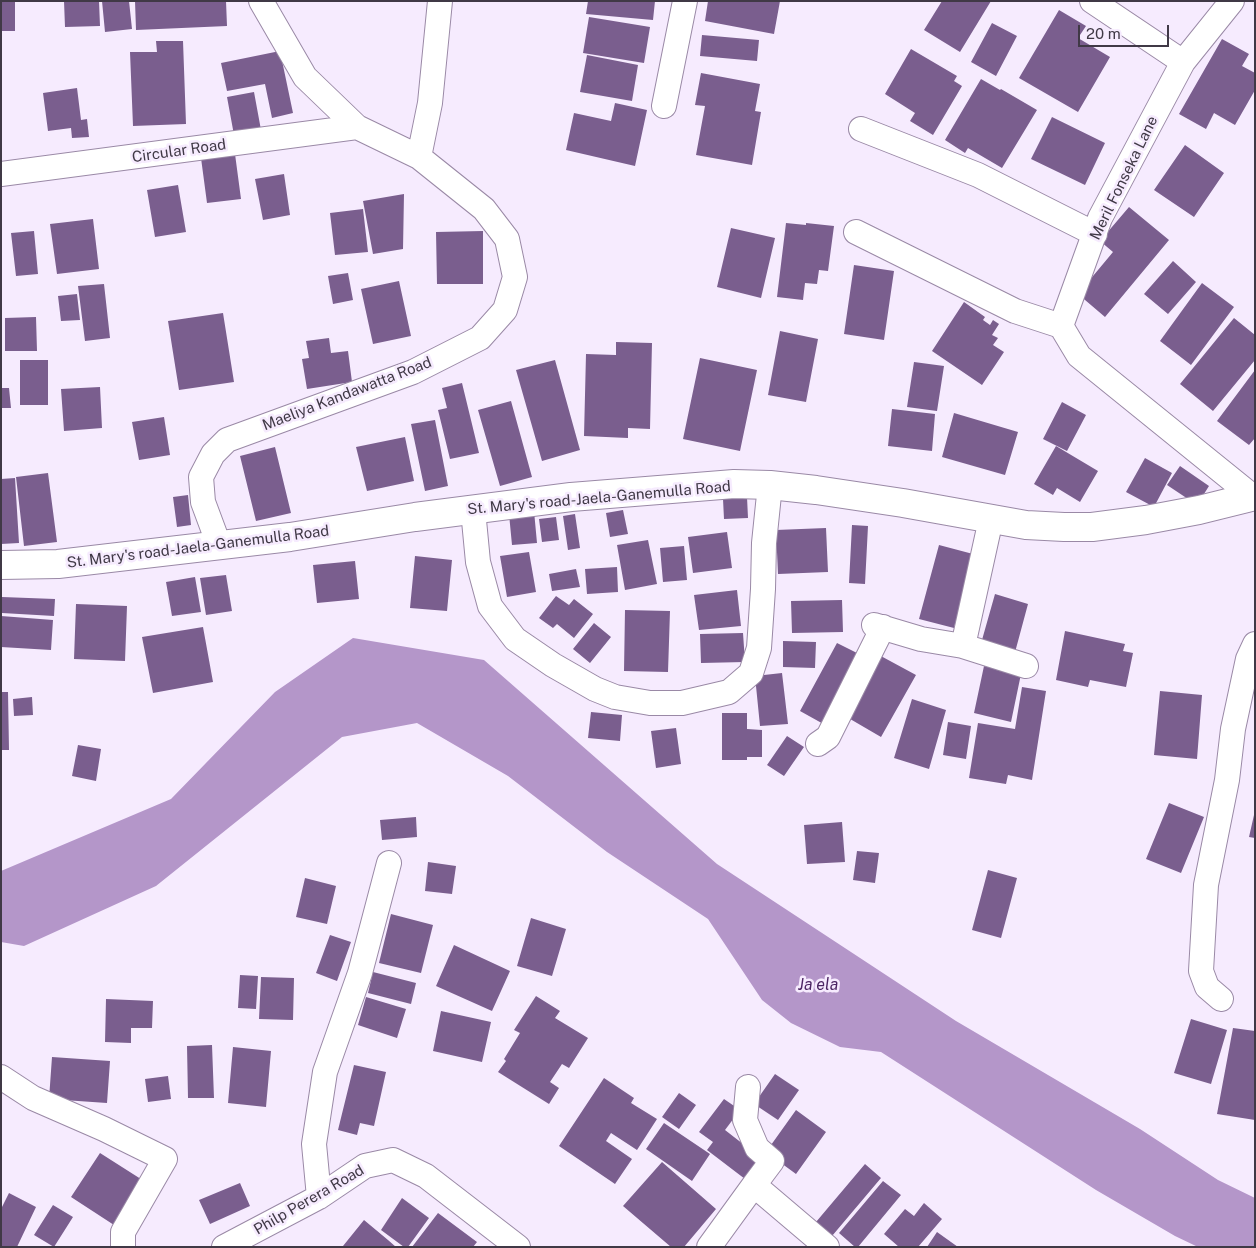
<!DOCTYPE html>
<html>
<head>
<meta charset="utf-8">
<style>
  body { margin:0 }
  #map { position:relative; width:1256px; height:1248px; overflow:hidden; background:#f6ebfe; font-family:"Public Sans",sans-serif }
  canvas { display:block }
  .frame { position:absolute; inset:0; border:2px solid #403946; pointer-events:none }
  .scale { position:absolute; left:1078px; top:25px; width:91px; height:22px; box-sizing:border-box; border:2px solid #403946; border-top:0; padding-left:6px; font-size:15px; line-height:18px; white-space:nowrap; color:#403946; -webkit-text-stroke:4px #f6ebfe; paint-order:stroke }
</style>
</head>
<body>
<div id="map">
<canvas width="1256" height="1248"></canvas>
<div class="frame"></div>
<div class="scale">20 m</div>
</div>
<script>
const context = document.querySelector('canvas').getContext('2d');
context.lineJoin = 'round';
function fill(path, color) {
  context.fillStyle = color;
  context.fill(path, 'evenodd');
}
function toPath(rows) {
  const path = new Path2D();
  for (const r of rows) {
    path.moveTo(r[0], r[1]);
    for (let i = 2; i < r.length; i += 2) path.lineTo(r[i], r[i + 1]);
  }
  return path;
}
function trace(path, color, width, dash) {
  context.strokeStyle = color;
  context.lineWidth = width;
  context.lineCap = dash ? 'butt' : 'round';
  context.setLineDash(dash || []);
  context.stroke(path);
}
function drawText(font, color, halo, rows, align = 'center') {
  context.font = font + ' "Public Sans",sans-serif';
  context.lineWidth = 5;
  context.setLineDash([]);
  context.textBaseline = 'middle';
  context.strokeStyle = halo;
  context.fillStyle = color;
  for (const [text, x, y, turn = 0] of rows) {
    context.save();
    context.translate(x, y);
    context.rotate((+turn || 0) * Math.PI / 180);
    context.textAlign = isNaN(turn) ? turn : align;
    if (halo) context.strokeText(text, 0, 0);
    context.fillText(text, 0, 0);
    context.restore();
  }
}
fill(toPath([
  [353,638,484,660,717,864,956,1021,1140,1129,1218,1180,1255,1198,1255,1247,1198,1247,1175,1236,1096,1190,881,1052,840,1047,791,1023,762,1000,708,919,607,852,508,776,417,723,342,737,156,886,24,946,1,942,1,871,171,799,275,692]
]), '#b496c9');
fill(toPath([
  [1,1,15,1,15,31,1,31],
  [64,1,99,1,100,26,65,27],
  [102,1,129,1,132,29,105,32],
  [135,1,226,1,227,26,136,30],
  [588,1,655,1,653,20,586,14],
  [708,1,780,1,774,34,705,21],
  [942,1,991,1,960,52,924,30],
  [1059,10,1086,26,1078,38,1110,57,1078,112,1019,78],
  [589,17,650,27,644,63,583,53],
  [992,23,1017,36,996,76,971,62],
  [702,35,759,40,757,61,700,56],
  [1222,39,1249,54,1242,66,1255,73,1255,90,1235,125,1214,113,1206,129,1179,114],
  [156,41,183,41,186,124,133,126,130,52,157,52],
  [911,49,957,76,954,81,962,86,933,135,910,121,915,113,885,94],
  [280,51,293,113,272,118,265,84,227,91,221,63],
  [587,55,638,65,632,101,580,92],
  [701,73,760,84,755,111,761,112,752,165,696,155,705,106,695,105],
  [981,79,1000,90,1001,89,1037,110,1002,168,968,148,965,153,945,140],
  [77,88,81,120,87,119,89,137,72,138,71,128,48,131,43,93],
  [254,92,261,130,234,135,227,97],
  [615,103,647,110,635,166,566,150,574,113,611,121],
  [1052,117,1105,143,1085,185,1031,159],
  [1185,145,1224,173,1194,217,1154,190],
  [235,154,241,199,207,203,201,158],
  [284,174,290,215,263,220,255,179],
  [178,185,186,232,155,237,147,190],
  [404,194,403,249,373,254,363,201],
  [1129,207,1169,240,1105,317,1078,294,1113,252,1100,241],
  [363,209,368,252,335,255,330,213],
  [93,219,99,269,57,274,50,224],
  [786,223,806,225,806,223,834,226,828,271,819,270,817,284,805,283,803,300,777,297],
  [731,228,775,238,761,298,717,287],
  [34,231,38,274,16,276,11,233],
  [483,231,483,284,437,284,436,232],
  [1173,261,1196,282,1168,314,1144,294],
  [854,265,894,271,884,340,844,334],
  [348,273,353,300,333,304,328,276],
  [399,281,411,336,373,344,361,289],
  [1202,283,1234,307,1191,365,1160,341],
  [104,284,110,338,85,341,78,286],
  [77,294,80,320,61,321,58,296],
  [964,302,985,317,983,320,990,325,993,320,999,324,992,335,998,338,993,345,1004,352,982,385,932,351],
  [223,313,234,382,179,390,168,321],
  [36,317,37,351,5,351,5,318],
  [1234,318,1255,335,1255,360,1213,411,1180,384],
  [780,331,818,339,806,402,768,395],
  [329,338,331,353,348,351,352,382,307,389,302,359,309,358,306,341],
  [616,342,652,343,650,429,628,428,628,438,584,436,586,354,616,355],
  [700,358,757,370,740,451,683,439],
  [20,360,48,360,48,405,20,405],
  [555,360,580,450,542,461,516,370],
  [914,362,944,366,937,411,907,407],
  [1255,370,1255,438,1249,445,1217,421],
  [462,383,479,453,450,459,438,410,447,408,442,388],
  [100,387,102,428,64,431,61,389],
  [1,388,9,388,11,408,1,408],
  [511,401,532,477,500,486,478,410],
  [1062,402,1086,415,1067,451,1043,439],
  [892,409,935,414,932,451,888,446],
  [954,413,1018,432,1005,475,942,457],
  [164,417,170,455,139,460,132,422],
  [435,420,448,486,425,491,411,424],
  [405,437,414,481,367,491,356,447],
  [1056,446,1098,471,1080,502,1057,488,1053,495,1034,484],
  [275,447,291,513,256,521,240,456],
  [1145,458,1172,473,1154,507,1126,492],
  [1180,466,1209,486,1197,505,1167,485],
  [48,473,57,542,24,546,16,477],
  [15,478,19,543,1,544,1,479],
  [188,495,191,525,177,527,173,497],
  [747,497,748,518,724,519,723,499],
  [623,510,628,534,610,537,606,513],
  [534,511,537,543,512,545,509,514],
  [575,514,580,548,568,550,563,516],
  [556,517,559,540,542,542,539,519],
  [852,525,868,526,865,584,849,583],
  [826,528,828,572,778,574,776,530],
  [727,532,732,568,693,573,688,537],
  [648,540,657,584,625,590,617,545],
  [939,545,973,554,954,628,919,619],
  [684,546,687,580,663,582,660,548],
  [529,552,536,592,507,597,500,556],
  [415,556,452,560,447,611,410,608],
  [355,561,359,599,317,603,313,565],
  [617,567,618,592,587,594,585,569],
  [576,569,580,587,552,591,549,574],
  [226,575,232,611,206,615,200,578],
  [195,577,201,612,172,616,166,582],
  [737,590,741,626,699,630,694,595],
  [995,594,1028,604,1014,656,980,647],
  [556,596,569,605,574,599,593,614,574,638,557,624,553,628,539,618],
  [2,597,55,599,54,616,2,613],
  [842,600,843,632,792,633,791,601],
  [76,604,127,606,125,661,74,659],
  [625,610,670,611,668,672,624,671],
  [1,616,53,620,51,650,1,647],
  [594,623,611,637,590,663,573,649],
  [203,627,213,682,153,693,142,637],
  [1065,631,1125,644,1123,651,1133,653,1126,687,1090,680,1088,687,1056,680],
  [743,633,745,662,701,663,700,634],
  [783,641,816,642,815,668,783,667],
  [837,643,865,657,827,726,800,711],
  [879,655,916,675,881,737,845,716],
  [984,666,1021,674,1011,722,974,713],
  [782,673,788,724,760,726,755,676],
  [1022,687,1046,691,1032,780,1008,775,1006,784,969,778,978,723,1015,729],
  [1160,691,1202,695,1197,759,1154,755],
  [1,692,8,692,9,750,1,750],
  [32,697,33,715,14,716,13,699],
  [912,699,946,710,929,769,894,758],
  [591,712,622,715,620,741,588,738],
  [722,713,747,713,747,729,762,730,762,757,747,757,747,760,722,760],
  [948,722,971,726,966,759,943,755],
  [676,728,681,764,656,768,651,731],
  [787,736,804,747,784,776,767,765],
  [78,745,101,749,96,781,72,776],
  [1169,803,1204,817,1181,873,1146,859],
  [1254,815,1255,815,1255,838,1249,837],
  [416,817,417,837,382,840,380,820],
  [842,822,845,862,807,864,804,825],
  [857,851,879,853,875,883,853,880],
  [428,862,456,866,452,894,425,891],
  [988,870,1017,878,1001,938,972,930],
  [305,878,336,886,327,924,296,917],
  [391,914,433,925,421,973,379,963],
  [531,918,566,929,552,976,517,966],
  [330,935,351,942,337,981,316,973],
  [454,945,510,971,492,1011,436,986],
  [373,972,416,983,411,1004,368,993],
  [240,975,258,976,256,1009,238,1008],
  [261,977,294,978,293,1020,259,1019],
  [536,996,560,1011,555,1018,588,1038,569,1068,562,1064,550,1082,559,1088,549,1104,498,1072,506,1061,504,1059,520,1033,514,1030],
  [366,997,406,1009,397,1038,358,1025],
  [106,999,153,1001,152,1028,131,1028,131,1043,105,1042],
  [441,1011,491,1022,482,1062,433,1051],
  [1191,1019,1227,1030,1211,1084,1174,1073],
  [1233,1028,1255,1031,1255,1120,1217,1114],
  [212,1045,214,1098,188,1098,187,1046],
  [233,1047,271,1051,266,1107,228,1103],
  [52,1057,110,1061,107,1103,49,1099],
  [354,1065,386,1072,374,1126,360,1123,357,1135,338,1130],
  [775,1074,799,1090,778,1120,754,1104],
  [168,1076,171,1099,148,1102,145,1079],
  [604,1078,634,1098,631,1103,657,1119,637,1150,611,1133,606,1141,632,1159,615,1184,559,1146],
  [679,1093,696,1105,679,1129,662,1117],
  [724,1099,740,1110,725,1130,761,1158,745,1179,707,1150,713,1142,699,1132],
  [796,1110,826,1132,796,1174,766,1152],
  [664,1123,710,1154,692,1181,646,1149],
  [100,1153,144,1181,114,1225,71,1197],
  [662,1162,716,1209,684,1247,671,1247,623,1206],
  [865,1164,881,1178,832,1236,816,1222],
  [883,1181,901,1195,858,1247,855,1247,839,1233],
  [240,1183,250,1206,210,1224,199,1200],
  [9,1193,36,1207,17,1247,1,1247,1,1209],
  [402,1198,429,1218,408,1247,404,1247,381,1230],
  [924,1203,942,1219,918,1247,899,1247,884,1234,905,1209,914,1216],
  [53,1205,73,1217,54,1247,34,1235],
  [438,1213,477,1242,473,1247,412,1247],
  [364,1220,388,1240,396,1247,344,1247,343,1246],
  [937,1232,958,1247,927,1247]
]), '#7a5e8e');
const street = toPath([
  [1092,1,1183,62],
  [1232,1,1183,62,1100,218,1061,326,1079,356,1252,496],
  [664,106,685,1],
  [861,129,978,175,1095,234],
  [419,157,430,103,440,1],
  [1,174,357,127],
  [856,232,1015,311,1061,326],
  [473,510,478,562,490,606,515,639,553,665,595,689,615,697,650,703,682,703,729,692,751,673,759,648,763,589,764,543,770,485],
  [991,519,963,646,1026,666],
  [219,545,203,502,201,477,213,454,227,440,413,372,480,338,505,310,515,277,507,239,484,209,419,157,357,127,305,77,261,1],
  [874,625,921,639,963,646],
  [818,744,828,737,883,627],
  [1221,999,1207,987,1201,971,1206,885,1227,780,1233,729,1248,659,1255,644],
  [1,1077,33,1098,104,1129,165,1159,123,1232,123,1247],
  [748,1087,745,1120,757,1148,772,1161,754,1185],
  [319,1197,314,1144,325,1072,360,973,389,863],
  [224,1247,319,1197,365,1166,393,1160,426,1176,518,1247],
  [709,1247,754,1185,827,1247]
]);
const secondary = toPath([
  [1,565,58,564,290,537,415,517,571,497,734,484,770,485,816,490,903,503,1026,525,1064,527,1092,527,1146,520,1199,510,1255,496]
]);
trace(street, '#9a89a6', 26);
trace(secondary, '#9a89a6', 30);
trace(street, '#fff', 24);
trace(secondary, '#fff', 28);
drawText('15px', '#403946', '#f6ebfe', [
  ["Circular Road",179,151,-8],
  ["Meril Fonseka Lane",1124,178,-64],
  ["Maeliya Kandawatta Road",347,394,-21],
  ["St. Mary's road-Jaela-Ganemulla Road",599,498,-5],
  ["St. Mary's road-Jaela-Ganemulla Road",198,547,-7],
  ["Philp Perera Road",309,1200,-30]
]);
drawText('italic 16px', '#4c2563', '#f6ebfe', [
  ["Ja ela",818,985]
]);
</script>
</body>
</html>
